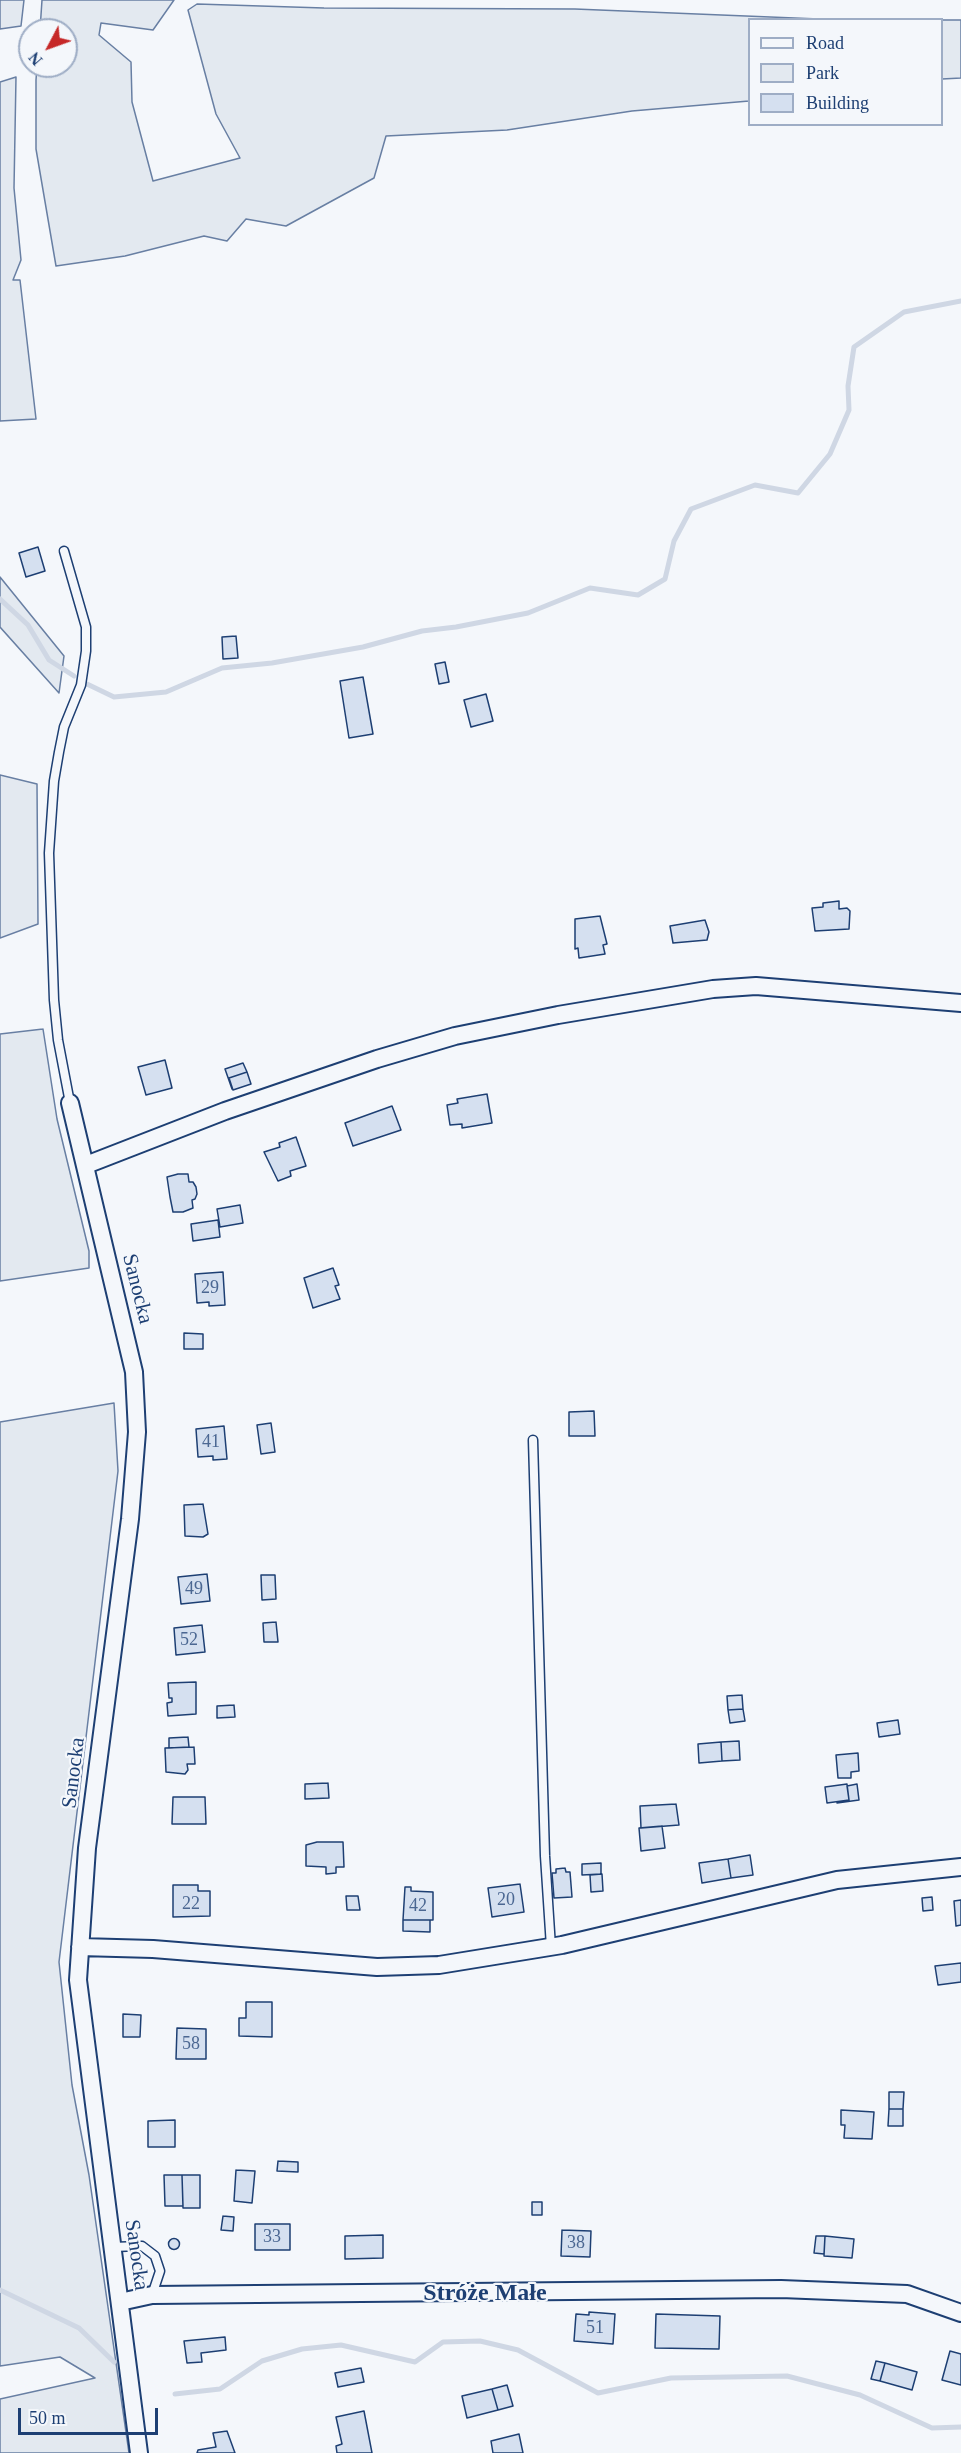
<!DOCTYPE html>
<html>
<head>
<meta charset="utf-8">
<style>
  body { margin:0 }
  #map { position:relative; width:961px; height:2453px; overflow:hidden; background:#f4f7fb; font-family:Georgia,serif }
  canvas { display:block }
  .legend { position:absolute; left:748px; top:18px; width:195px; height:108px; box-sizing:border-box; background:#f4f7fb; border:2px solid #9eadc5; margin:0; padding:8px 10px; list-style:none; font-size:18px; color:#1d3f73 }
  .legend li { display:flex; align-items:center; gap:12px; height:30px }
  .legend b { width:30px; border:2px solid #9eadc5 }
  .north { position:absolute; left:18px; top:18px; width:60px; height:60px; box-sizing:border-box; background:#f4f7fb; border:2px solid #9eadc5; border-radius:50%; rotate:229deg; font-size:16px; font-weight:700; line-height:24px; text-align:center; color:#1d3f73 }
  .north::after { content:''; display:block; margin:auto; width:21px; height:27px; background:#c62828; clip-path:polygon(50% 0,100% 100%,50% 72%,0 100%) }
  .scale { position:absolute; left:18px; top:2408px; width:140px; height:27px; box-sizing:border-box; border:3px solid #1d3f73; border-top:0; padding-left:8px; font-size:18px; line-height:21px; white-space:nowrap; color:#1d3f73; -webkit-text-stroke:4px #f4f7fb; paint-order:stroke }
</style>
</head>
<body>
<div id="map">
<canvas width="961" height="2453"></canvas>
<ul class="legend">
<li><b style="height:8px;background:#f4f7fb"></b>Road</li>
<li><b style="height:16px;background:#e3e9f0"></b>Park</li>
<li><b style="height:16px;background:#d5e0f0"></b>Building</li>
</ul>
<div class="north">N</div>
<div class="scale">50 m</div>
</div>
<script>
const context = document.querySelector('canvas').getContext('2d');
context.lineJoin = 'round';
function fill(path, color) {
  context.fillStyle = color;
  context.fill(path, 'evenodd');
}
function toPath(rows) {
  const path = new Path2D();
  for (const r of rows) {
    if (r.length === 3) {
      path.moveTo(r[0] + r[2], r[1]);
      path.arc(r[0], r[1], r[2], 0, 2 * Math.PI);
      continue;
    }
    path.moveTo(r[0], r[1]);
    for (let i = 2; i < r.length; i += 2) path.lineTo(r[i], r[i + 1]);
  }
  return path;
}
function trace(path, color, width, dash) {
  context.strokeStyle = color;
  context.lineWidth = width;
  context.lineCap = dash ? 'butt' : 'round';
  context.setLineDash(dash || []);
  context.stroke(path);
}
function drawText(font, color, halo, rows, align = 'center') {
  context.font = font + ' Georgia,serif';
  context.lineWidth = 4.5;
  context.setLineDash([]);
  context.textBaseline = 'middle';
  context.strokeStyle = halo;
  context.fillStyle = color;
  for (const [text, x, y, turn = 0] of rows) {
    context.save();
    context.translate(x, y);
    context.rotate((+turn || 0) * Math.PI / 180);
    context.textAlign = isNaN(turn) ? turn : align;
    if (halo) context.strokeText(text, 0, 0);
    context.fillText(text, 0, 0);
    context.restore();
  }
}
const green = toPath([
  [0,0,24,0,21,26,0,29,0,0],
  [42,0,174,0,153,30,101,23,99,35,131,62,132,102,153,181,240,158,216,114,188,10,197,4,324,8,575,9,819,19,750,20,749,101,632,111,507,130,386,136,374,178,286,226,246,219,227,241,204,236,125,256,56,266,36,149,36,80,37,66,66,66,66,30,40,30,42,0],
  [942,20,961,20,961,78,942,79,942,20],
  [16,77,14,188,21,260,13,280,20,280,36,419,0,421,0,82,16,77],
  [0,577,64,656,59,693,0,627,0,577],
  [0,775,37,784,38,924,0,938,0,775],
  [43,1029,57,1119,89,1251,89,1268,0,1281,0,1034,43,1029],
  [114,1403,118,1471,59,1962,72,2085,89,2175,129,2453,0,2453,0,2399,95,2378,60,2357,0,2366,0,1422,114,1403]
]);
fill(green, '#e3e9f0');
trace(green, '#687fa3', 1.5);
trace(toPath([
  [0,599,28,625,49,660,74,676],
  [87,684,114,697,166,692,222,668,272,663,363,647,422,631,456,627,528,613,590,588,638,595,665,579,674,541,691,509,755,485,798,493,830,454,849,410,848,386,854,347,904,312,961,301],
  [0,2290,79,2328,114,2362],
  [175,2394,220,2389,262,2361,302,2349,341,2345,415,2362,443,2342,480,2341,518,2350,598,2393,671,2378,787,2376,860,2395,932,2428,961,2427]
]), '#cfd7e4', 5);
const building = toPath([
  [38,547,45,571,26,577,19,553,38,547],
  [236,636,238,658,223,659,222,637,236,636],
  [445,662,449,682,439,684,435,664,445,662],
  [363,677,373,734,349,738,340,681,363,677],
  [486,694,493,721,471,727,464,700,486,694],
  [839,901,839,909,847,908,850,911,849,929,815,931,812,908,823,907,823,903,839,901],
  [600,916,607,944,603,945,605,954,579,958,578,948,575,949,575,919,600,916],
  [705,920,709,932,707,940,673,943,670,926,705,920],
  [165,1060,172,1088,146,1095,138,1067,165,1060],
  [243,1063,247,1072,229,1078,232,1089,225,1069,243,1063],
  [247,1072,251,1084,233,1090,229,1078,247,1072],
  [487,1094,492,1123,462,1128,462,1124,450,1125,447,1105,458,1103,457,1099,487,1094],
  [392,1106,401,1130,353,1146,345,1123,392,1106],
  [296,1137,306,1166,290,1171,291,1176,278,1181,264,1152,280,1147,279,1143,296,1137],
  [178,1174,188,1174,189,1182,193,1182,196,1187,197,1194,195,1199,192,1200,193,1208,183,1212,173,1212,170,1197,167,1177,178,1174],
  [240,1205,243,1223,220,1227,217,1209,240,1205],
  [218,1220,220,1237,193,1241,191,1224,218,1220],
  [333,1268,339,1285,335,1286,340,1299,313,1308,304,1278,333,1268],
  [223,1272,225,1305,209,1306,209,1302,197,1303,195,1274,223,1272],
  [184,1333,203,1334,203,1349,184,1349,184,1333],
  [594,1411,595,1436,569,1436,569,1412,594,1411],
  [271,1423,275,1452,261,1454,257,1425,271,1423],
  [224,1426,227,1459,213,1460,213,1456,198,1457,196,1429,224,1426],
  [203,1504,208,1534,203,1537,185,1536,184,1505,203,1504],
  [207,1574,210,1601,181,1604,178,1577,207,1574],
  [261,1575,275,1575,276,1599,262,1600,261,1575],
  [276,1622,278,1642,264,1642,263,1623,276,1622],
  [202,1625,205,1652,176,1655,174,1628,202,1625],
  [196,1682,196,1714,168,1716,167,1703,172,1702,172,1698,169,1698,168,1683,196,1682],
  [742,1695,743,1709,728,1710,727,1696,742,1695],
  [234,1705,235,1717,217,1718,217,1706,234,1705],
  [743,1709,745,1721,730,1723,728,1710,743,1709],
  [898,1720,900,1734,879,1737,877,1723,898,1720],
  [188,1737,189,1747,169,1748,169,1738,188,1737],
  [739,1741,740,1760,722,1761,721,1742,739,1741],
  [721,1742,722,1761,699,1763,698,1744,721,1742],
  [194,1747,195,1764,187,1764,188,1770,185,1774,166,1772,165,1748,194,1747],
  [858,1753,859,1771,851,1772,851,1778,838,1778,836,1755,858,1753],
  [328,1783,329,1798,305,1799,305,1784,328,1783],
  [847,1784,849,1800,827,1803,825,1787,847,1784],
  [857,1784,859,1800,837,1803,849,1800,847,1786,857,1784],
  [173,1797,205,1797,206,1824,172,1824,173,1797],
  [676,1804,679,1825,641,1828,640,1806,676,1804],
  [662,1826,665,1848,641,1851,639,1828,662,1826],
  [317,1842,343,1842,344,1867,336,1867,336,1873,326,1874,326,1867,306,1866,306,1845,317,1842],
  [750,1855,753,1875,731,1878,728,1859,750,1855],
  [728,1859,731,1878,702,1883,699,1863,728,1859],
  [601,1863,601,1874,582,1875,582,1864,601,1863],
  [565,1868,566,1872,570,1872,572,1897,554,1898,552,1873,556,1873,556,1869,565,1868],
  [602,1874,603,1891,591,1892,590,1875,602,1874],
  [520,1884,524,1912,492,1917,488,1888,520,1884],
  [173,1885,198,1885,198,1891,210,1891,210,1916,173,1917,173,1885],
  [405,1887,411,1887,411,1891,433,1892,433,1920,403,1920,405,1887],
  [346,1896,358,1896,360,1910,347,1910,346,1896],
  [932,1897,933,1910,923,1911,922,1898,932,1897],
  [961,1900,961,1925,956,1926,954,1901,961,1900],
  [403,1920,430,1920,430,1932,403,1931,403,1920],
  [961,1963,961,1982,938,1985,935,1966,961,1963],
  [246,2002,272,2002,272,2037,239,2036,239,2018,246,2018,246,2002],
  [123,2014,141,2015,140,2037,123,2037,123,2014],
  [177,2028,206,2029,206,2059,176,2059,177,2028],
  [889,2092,904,2092,903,2109,889,2109,889,2092],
  [889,2109,903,2109,903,2126,888,2126,889,2109],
  [841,2110,874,2112,872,2139,844,2138,845,2125,841,2125,841,2110],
  [175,2120,175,2147,148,2147,148,2121,175,2120],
  [278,2161,298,2162,298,2172,277,2171,278,2161],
  [236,2170,255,2171,252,2203,234,2201,236,2170],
  [164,2175,182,2175,183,2206,165,2206,164,2175],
  [182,2175,200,2175,200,2208,183,2208,182,2175],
  [532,2202,542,2202,542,2215,532,2215,532,2202],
  [223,2216,234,2217,233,2231,221,2230,223,2216],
  [255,2224,290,2224,290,2250,255,2250,255,2224],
  [562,2230,591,2231,590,2257,561,2256,562,2230],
  [383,2235,383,2258,345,2259,345,2236,383,2235],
  [816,2236,825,2236,824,2254,814,2253,816,2236],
  [825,2236,854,2239,852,2258,824,2256,825,2236],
  [174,2244,5.5],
  [589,2312,615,2314,613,2344,574,2341,576,2314,589,2315,589,2312],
  [656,2314,720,2316,719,2349,655,2348,656,2314],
  [225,2337,226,2350,201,2353,202,2362,187,2363,184,2341,225,2337],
  [950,2351,961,2354,961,2385,942,2380,950,2351],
  [876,2361,885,2363,880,2381,871,2379,876,2361],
  [885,2363,917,2372,912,2390,880,2381,885,2363],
  [361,2368,364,2382,338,2387,335,2373,361,2368],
  [507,2385,513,2406,498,2410,492,2389,507,2385],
  [492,2389,498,2410,467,2418,462,2396,492,2389],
  [364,2411,372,2453,337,2453,336,2446,342,2444,336,2417,364,2411],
  [227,2431,235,2453,197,2453,198,2450,216,2447,213,2433,227,2431],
  [519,2434,523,2453,493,2453,491,2441,519,2434]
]);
fill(building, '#d5e0f0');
trace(building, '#1d3f73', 1.5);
const lane = toPath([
  [64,551,86,627,86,651,81,685,64,727,59,752,54,781,49,853,54,1000,58,1040,70,1103],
  [533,1440,545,1856,551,1947],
  [112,2247,142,2246,155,2256,160,2271,152,2295]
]);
const street = toPath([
  [70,1103,134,1372,137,1432,130,1519,87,1848,78,1980,139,2453],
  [86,1165,225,1111,377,1059,455,1036,558,1015,713,989,756,986,961,1003],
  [80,1947,153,1949,377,1967,439,1965,562,1945,837,1880,961,1867],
  [120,2302,152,2295,781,2289,907,2294,961,2313]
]);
trace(lane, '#1d3f73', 11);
trace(street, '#1d3f73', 20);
trace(lane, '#f4f7fb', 8);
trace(street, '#f4f7fb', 16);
drawText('18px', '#4b6792', null, [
  ["29",210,1288],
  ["41",211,1442],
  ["49",194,1589],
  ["52",189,1640],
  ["20",506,1900],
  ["22",191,1904],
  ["42",418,1906],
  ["58",191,2044],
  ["33",272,2237],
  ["38",576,2243],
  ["51",595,2328]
]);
drawText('21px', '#1d3f73', '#f4f7fb', [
  ["Sanocka",137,1289,76],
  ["Sanocka",74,1773,-83],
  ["Sanocka",136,2255,82]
]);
drawText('bold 24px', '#1d3f73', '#f4f7fb', [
  ["Stróże Małe",485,2294]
]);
</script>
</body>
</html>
